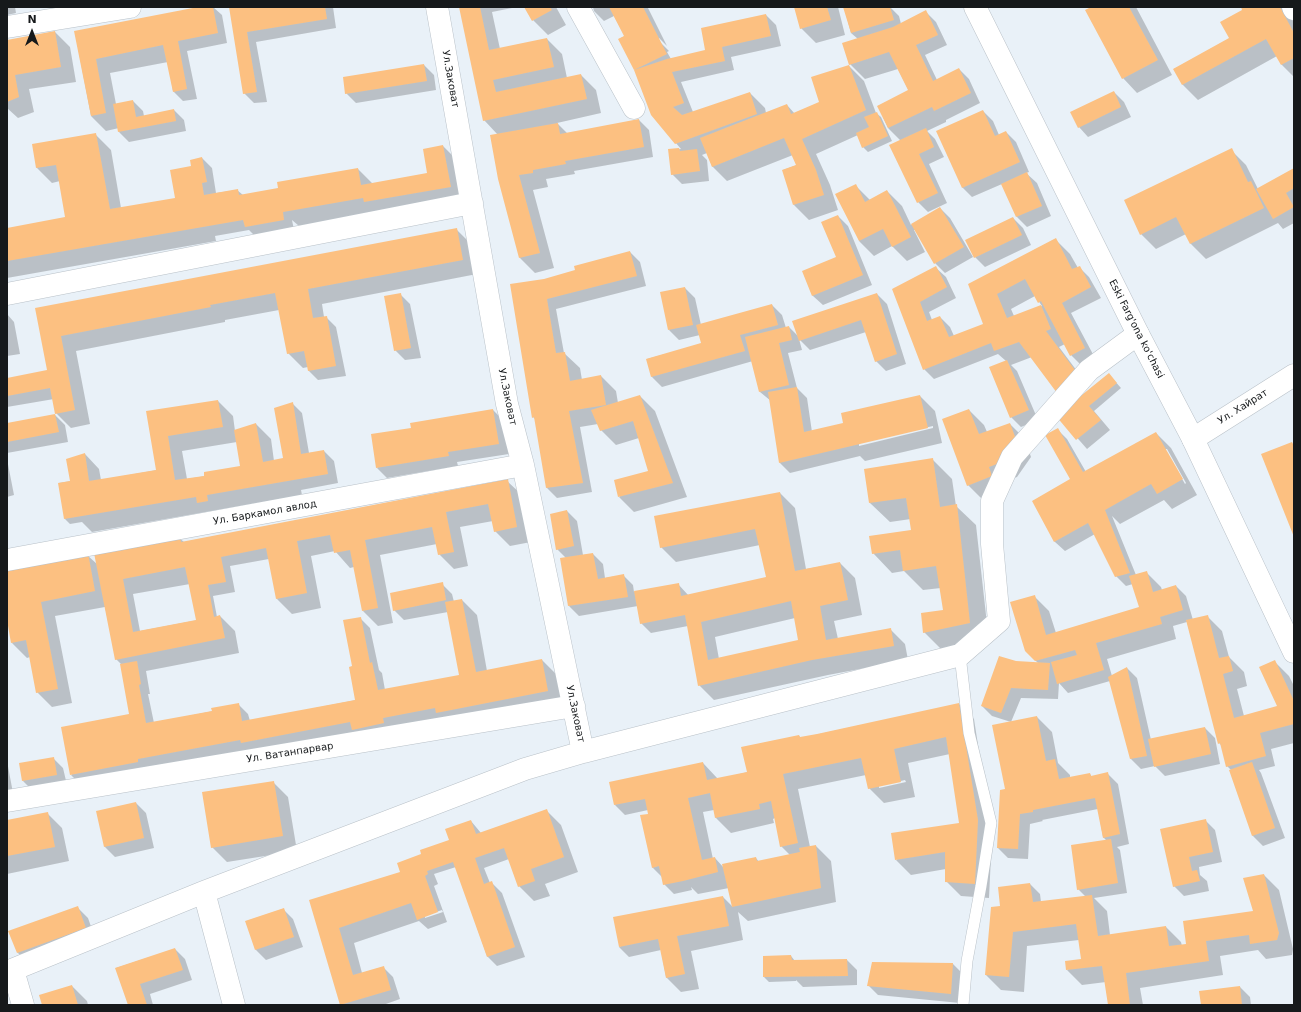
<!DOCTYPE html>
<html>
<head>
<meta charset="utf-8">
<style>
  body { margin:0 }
  #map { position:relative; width:1301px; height:1012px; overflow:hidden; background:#e9f1f8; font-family:"DejaVu Sans",sans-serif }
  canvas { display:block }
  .frame { position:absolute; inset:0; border:8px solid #16191b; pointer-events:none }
  .north { position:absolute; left:12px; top:12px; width:40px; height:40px; -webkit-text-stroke:3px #fff; paint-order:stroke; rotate:0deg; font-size:11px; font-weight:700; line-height:16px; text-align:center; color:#16191b }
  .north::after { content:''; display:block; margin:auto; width:14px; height:18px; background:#16191b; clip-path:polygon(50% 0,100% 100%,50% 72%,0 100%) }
</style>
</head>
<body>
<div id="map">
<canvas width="1301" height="1012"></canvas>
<div class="frame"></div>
<div class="north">N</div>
</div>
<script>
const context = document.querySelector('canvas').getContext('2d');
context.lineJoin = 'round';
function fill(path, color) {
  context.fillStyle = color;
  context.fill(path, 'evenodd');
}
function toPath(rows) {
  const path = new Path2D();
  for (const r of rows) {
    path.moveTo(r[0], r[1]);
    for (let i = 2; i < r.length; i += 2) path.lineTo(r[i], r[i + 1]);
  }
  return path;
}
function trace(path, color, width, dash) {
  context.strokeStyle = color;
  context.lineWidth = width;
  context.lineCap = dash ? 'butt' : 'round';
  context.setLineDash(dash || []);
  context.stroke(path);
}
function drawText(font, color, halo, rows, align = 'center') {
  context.font = font + ' "DejaVu Sans",sans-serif';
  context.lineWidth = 3;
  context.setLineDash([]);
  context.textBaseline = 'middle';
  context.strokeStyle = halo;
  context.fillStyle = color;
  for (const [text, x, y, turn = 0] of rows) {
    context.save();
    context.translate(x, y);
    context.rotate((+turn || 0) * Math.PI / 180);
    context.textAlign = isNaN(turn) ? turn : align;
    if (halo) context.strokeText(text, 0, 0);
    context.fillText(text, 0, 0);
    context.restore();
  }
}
fill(toPath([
  [7,7,15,7,16,13,7,15],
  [203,7,213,7,222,15,227,43,187,51,197,99,183,101,173,91,168,62,110,73,116,104,133,101,143,111,144,116,174,110,184,120,186,131,129,142,119,132,119,128,106,131,91,116,75,32],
  [230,7,333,7,336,28,256,42,267,102,254,103,244,93],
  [460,7,517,7,492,12,500,49,547,39,562,54,567,78,581,75,596,90,601,113,557,123,568,134,639,120,649,130,653,157,574,171,575,174,546,179,548,187,533,190,554,268,535,273,520,258,498,135,484,120],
  [525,7,556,7,566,25,548,35,533,20],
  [593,7,650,7,648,8,667,46,659,38,659,41,669,51,667,52,671,59,707,51,766,15,776,25,781,46,731,57,734,70,681,82,693,112,750,93,765,108,766,113,787,105,795,114,821,102,849,66,864,81,876,113,881,117,892,141,868,152,863,147,858,135,816,154,830,185,838,210,809,220,794,205,783,170,797,165,793,155,727,181,712,166,707,153,702,155,707,160,709,181,682,184,672,174,669,150,681,149,652,115,635,70,619,39,625,36,614,16,604,21,594,11],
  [795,7,838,7,845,35,816,43,801,28],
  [844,7,890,7,899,16,901,24,926,12,936,22,947,45,925,55,937,80,959,69,969,79,980,103,946,120,946,122,927,131,935,139,944,157,929,164,947,203,928,212,918,202,901,141,888,128,878,106,909,91,898,69,865,79,850,64,858,39,851,33],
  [1093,7,1136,7,1172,75,1137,93,1123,78],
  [1242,7,1285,7,1294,23,1294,77,1282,65,1277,56,1198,100,1183,85,1174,69,1231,39,1243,10],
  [55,32,70,47,76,82,29,89,34,112,18,118,7,108,7,41],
  [424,65,434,75,436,90,356,103,346,93],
  [1114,92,1124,102,1131,117,1088,137,1079,127],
  [983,111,993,121,999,135,1006,132,1016,142,1029,172,1026,173,1037,183,1051,216,1027,227,1017,217,1002,184,972,197,962,187],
  [96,135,111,150,121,208,176,199,192,167,202,158,212,168,216,193,237,190,243,195,280,189,358,169,373,184,428,174,443,146,453,156,460,197,299,226,292,220,294,230,256,237,249,230,215,236,216,241,7,278,7,229,66,218,60,181,52,183,37,168,33,145],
  [1231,150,1246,165,1258,189,1294,169,1294,223,1283,229,1278,223,1206,259,1191,244,1186,234,1156,249,1141,234],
  [855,185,870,200,887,191,902,206,911,225,940,208,950,218,973,257,945,273,935,263,916,230,914,230,925,252,907,261,892,246,874,256,859,241],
  [838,216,848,226,872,285,823,305,813,296,803,272,838,258],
  [1013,218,1023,228,1031,245,985,267,975,257],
  [456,229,471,244,477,274,322,304,324,317,326,317,336,327,346,376,318,380,308,370,308,367,303,368,288,353,279,310,225,320,225,322,76,351,90,424,71,428,56,413,54,399,7,407,7,379,49,373,36,309],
  [1055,239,1070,254,1078,268,1079,267,1089,277,1101,298,1071,313,1095,358,1081,365,1071,355,1065,344,1059,347,1089,387,1067,402,1032,357,1011,365,1017,371,1038,420,1021,427,1011,417,1006,361,998,354,934,379,924,369,893,290,936,268,946,277,956,298,929,312,932,320,940,317,950,327,954,336,986,328,969,285],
  [1035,296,1042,306,1014,316,1011,309],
  [630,252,640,262,646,286,556,309,564,353,580,368,582,380,601,376,616,391,618,403,640,396,655,411,687,497,634,512,619,497,649,472,639,438,616,445,601,430,598,424,580,427,592,492,557,498,547,488,536,420,533,417,544,280,577,271],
  [685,288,695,298,701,325,772,305,782,315,786,328,789,327,799,337,877,294,887,304,906,364,886,371,876,361,866,332,810,350,799,339,802,350,788,353,797,388,807,398,812,432,845,427,920,396,935,411,942,443,865,461,860,456,790,473,780,463,771,401,760,392,753,361,662,387,652,377,647,359,702,344,700,335,679,340,669,330],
  [933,426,933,428,859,446,859,443],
  [400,294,410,304,421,358,405,360,395,350],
  [7,314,14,322,20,354,7,356],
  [1113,379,1121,388,1094,411,1110,430,1087,449,1058,416],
  [218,401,233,416,235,431,256,424,271,439,274,461,284,459,292,403,302,413,309,453,324,451,334,461,338,483,301,490,302,495,92,532,82,522,70,524,65,519,59,483,71,481,85,454,99,469,101,480,157,470,148,412],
  [237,442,241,467,205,476,187,479,182,451],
  [493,410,503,420,509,454,457,462,458,466,387,478,377,468,412,429],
  [969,410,984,425,987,432,1010,424,1025,439,1031,457,1017,477,1003,482,983,500,968,485],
  [55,415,65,425,68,442,7,453,7,424],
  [1057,429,1067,439,1086,472,1156,433,1171,448,1197,495,1172,509,1164,500,1120,524,1112,516,1136,575,1146,572,1161,587,1162,590,1176,586,1186,596,1193,620,1207,616,1222,631,1229,657,1244,672,1247,686,1237,689,1244,716,1279,707,1274,661,1289,676,1294,686,1294,743,1271,749,1275,766,1259,770,1261,773,1285,838,1263,846,1253,836,1231,770,1227,766,1222,746,1219,743,1187,622,1173,626,1176,639,1107,659,1112,676,1127,668,1137,678,1151,740,1205,728,1215,738,1220,764,1165,776,1155,766,1141,769,1131,759,1110,681,1068,693,1059,683,1058,699,1021,698,1011,722,1037,717,1052,732,1058,763,1070,775,1070,778,1090,774,1092,777,1108,774,1118,784,1129,844,1117,847,1120,850,1127,893,1094,898,1107,911,1110,935,1166,927,1181,942,1182,946,1187,945,1254,912,1264,875,1279,890,1293,949,1292,955,1266,959,1258,950,1220,956,1223,975,1140,988,1143,1005,1109,1005,1106,982,1082,985,1067,970,1082,960,1079,940,1027,946,1024,992,1001,990,986,975,1003,906,1030,884,1040,894,1041,902,1086,897,1078,889,1107,841,1103,837,1098,809,1042,820,1043,821,1030,824,1028,859,1008,858,998,848,1001,791,1007,790,1011,722,992,716,982,706,1016,662,1038,663,1026,651,1034,596,1049,611,1056,633,1140,608,1133,584,1126,586,1116,576,1095,534,1065,551,1055,542,1033,501,1072,479],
  [1165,449,1167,449,1186,483,1185,484],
  [7,459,14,495,7,497],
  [932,459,952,479,956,506,976,525,989,642,944,652,924,632,944,611,941,588,923,590,904,571,892,573,873,553,912,530,911,519,890,522,870,503,865,470],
  [507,481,522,495,531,542,510,546,495,531,493,521,460,527,468,566,454,569,439,554,437,544,380,555,393,623,378,626,363,611,354,567,350,568,335,551,311,556,321,608,292,614,277,599,269,559,230,566,235,592,213,596,217,617,220,616,235,631,239,653,146,671,150,694,148,694,154,723,213,711,238,704,248,714,250,721,356,700,353,667,360,618,370,628,379,670,382,673,385,690,461,678,448,612,404,620,394,610,442,584,452,594,454,602,462,600,477,615,487,671,542,660,557,675,563,706,86,790,71,775,131,717,121,664,116,659,105,607,55,616,72,703,52,707,37,692,30,657,27,658,12,643,7,615,87,555,97,564,179,538,184,542],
  [190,584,198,620,140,631,133,594],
  [780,493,795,508,806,569,840,563,855,578,862,615,834,621,838,639,890,629,905,644,908,660,828,675,714,700,699,685,688,626,651,633,641,623,638,606,579,616,569,606,566,558,557,549,567,511,577,521,583,555,593,554,603,564,605,578,623,575,633,585,634,592,678,584,689,596,767,578,760,545,676,562,661,547],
  [795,618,799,641,719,659,715,637],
  [959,704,974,719,992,835,989,898,961,896,946,881,946,869,911,875,896,860,960,824,950,754,908,763,915,797,884,803,869,788,866,775,798,789,810,847,816,846,831,861,836,902,748,921,738,912,743,940,691,951,699,989,681,992,666,977,661,950,629,957,619,947,723,897,733,907,729,888,698,894,691,887,692,890,674,894,664,884,662,877,653,868,648,810,625,815,615,805,610,783,703,763,718,779,748,772,799,736,801,738],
  [905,780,906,782,879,788,879,786],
  [714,810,716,818,731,833,774,823,773,819,775,818,781,846,790,855,759,862,756,858,724,868,715,858,713,859,703,812],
  [53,758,63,768,67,785,33,791,23,781,20,764],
  [7,761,13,793,7,794],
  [273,782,288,797,297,851,227,862,212,847],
  [136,803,146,813,154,848,115,857,105,847,97,812],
  [546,810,561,825,578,872,545,884,550,896,534,901,519,886,509,859,484,868,490,883,492,883,502,893,525,957,497,966,487,956,456,867,434,874,438,884,434,886,447,922,428,929,419,921,354,943,362,973,383,967,393,977,400,999,383,1005,341,1005,310,901,400,873,421,855,450,840,471,821,481,833],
  [442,910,443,912,425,918,425,916],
  [47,813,62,828,69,861,7,874,7,821],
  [1205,820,1215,830,1222,862,1199,867,1200,875,1207,881,1209,891,1184,896,1174,886],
  [78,908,88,918,95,938,27,962,17,952],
  [283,909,293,919,303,947,266,960,256,950,246,922],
  [175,949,185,959,192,980,150,994,153,1005,129,1005,116,968],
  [791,956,795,961,847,960,857,970,857,985,803,987,796,980,796,981,769,982,764,977],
  [953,964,963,974,960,1003,878,995,868,985],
  [72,986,87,1001,88,1005,43,1005],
  [1240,987,1250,997,1251,1005,1202,1005]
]), '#0003');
fill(toPath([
  [198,7,213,7,218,33,178,41,187,89,173,92,163,45,96,59,106,113,91,116,74,31],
  [229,7,325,7,327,19,247,32,257,92,243,94],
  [459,7,480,7,489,50,547,38,554,67,493,80,496,92,581,74,587,99,483,121],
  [524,7,550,7,552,10,532,21],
  [609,7,643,7,667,54,634,70,667,59,705,50,701,28,766,14,771,36,722,47,725,61,672,72,684,103,673,107,682,115,750,92,757,114,675,144,651,115,634,70,618,39,624,36],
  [794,7,827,7,831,20,800,29],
  [843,7,877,7,878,8,890,7,894,20,851,33],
  [1091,7,1129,7,1158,60,1122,79,1085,10],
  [1241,7,1280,7,1294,33,1294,58,1281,65,1266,39,1182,85,1173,69,1229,38,1220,22,1242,10],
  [926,10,938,35,916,45,933,81,959,68,971,93,934,111,932,107,888,128,877,106,908,90,889,52,849,65,842,43,893,27],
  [55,31,61,67,15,75,19,97,7,102,7,40],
  [424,64,427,81,345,94,343,77],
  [849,65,866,110,802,139,816,170,824,195,793,205,782,170,796,165,784,138,712,167,700,138,787,104,791,114,819,102,811,77],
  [1114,91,1121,107,1078,128,1070,112],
  [133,100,136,117,174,109,176,121,118,132,113,104],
  [983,110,995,136,1006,131,1020,162,962,188,936,131],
  [877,112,888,136,862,148,856,133,869,127,864,117],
  [639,119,644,147,565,161,566,164,533,170,533,173,519,175,540,253,519,258,498,179,490,135,558,123,560,134],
  [926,128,934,147,919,154,938,193,917,203,889,145],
  [96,133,110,209,175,198,170,170,191,166,190,160,202,157,207,182,202,183,204,195,238,189,239,195,278,188,277,182,358,168,361,185,427,173,423,149,443,145,451,187,364,202,363,198,283,212,284,220,245,227,243,220,7,261,7,228,65,217,56,165,36,168,32,144],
  [679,148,680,151,697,149,700,171,671,175,668,149],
  [1232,148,1248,182,1251,181,1264,208,1190,244,1176,217,1140,235,1124,200],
  [1294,168,1294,188,1286,193,1294,207,1273,219,1256,189],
  [1027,172,1042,206,1016,217,1001,184],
  [856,184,865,202,887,190,911,237,892,247,883,229,859,241,835,194],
  [940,207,964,247,934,264,911,224],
  [838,215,863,275,812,296,802,271,836,257,821,222],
  [1013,217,1022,235,974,258,965,240],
  [457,228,463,260,308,289,313,318,327,316,336,366,308,371,304,351,287,354,275,293,210,305,211,307,61,336,75,410,55,414,50,388,7,396,7,378,47,370,35,308],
  [1056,238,1072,269,1080,266,1091,287,1062,303,1085,348,1070,356,1041,301,1038,303,1025,279,997,294,1007,318,1041,305,1051,329,1046,331,1080,377,1057,393,1019,342,994,351,991,343,923,370,892,289,936,266,947,287,920,302,927,321,940,316,949,337,983,324,968,284],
  [630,251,637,276,547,299,556,353,565,352,570,381,601,375,606,405,569,411,583,483,546,488,534,417,532,418,510,284,544,279,575,270,574,266],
  [685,287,693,325,668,330,660,292],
  [401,293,411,348,394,351,384,296],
  [877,293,897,354,875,362,861,320,799,341,792,321],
  [772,304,778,325,740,335,745,351,651,377,646,359,701,343,696,325],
  [789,326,792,340,779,343,789,385,759,392,745,337],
  [1007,360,1029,410,1010,418,989,367],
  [1109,373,1117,383,1089,406,1101,420,1076,440,1056,416],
  [797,387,804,432,843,423,841,413,920,395,928,428,779,463,768,392],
  [640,395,673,483,618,497,614,480,648,471,633,421,600,431,591,410],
  [218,400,223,427,168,436,175,480,204,476,204,472,240,466,234,430,256,423,263,462,283,458,274,408,293,402,301,454,324,450,328,474,207,495,208,501,197,503,196,497,64,519,58,483,70,481,66,459,85,453,89,481,156,470,146,411],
  [493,409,499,444,448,452,449,456,376,468,371,434,411,428,410,423],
  [969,409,979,434,1010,423,1017,442,1002,462,989,467,992,476,967,486,942,419],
  [55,414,59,432,7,442,7,423],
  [1058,428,1083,472,1156,432,1183,479,1157,494,1151,484,1105,510,1130,573,1115,577,1088,523,1054,542,1032,501,1070,479,1045,435],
  [1292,442,1294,446,1294,537,1261,454],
  [933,458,940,507,957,504,970,623,923,633,921,613,943,610,936,566,903,571,900,550,872,554,869,536,911,530,906,498,869,503,864,469],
  [508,479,517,527,494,532,488,504,446,512,454,552,438,555,432,527,365,540,378,608,362,611,350,550,334,553,330,535,297,541,307,593,276,599,266,548,221,557,226,582,208,585,214,617,220,615,225,638,115,660,94,553,180,537,181,542],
  [185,567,196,620,133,632,123,579],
  [780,492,795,571,840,562,848,600,820,606,826,640,891,628,894,646,812,660,698,686,685,615,640,624,634,591,679,583,681,596,766,577,755,529,660,548,654,516],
  [791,601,798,640,708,660,701,622],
  [567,510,574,546,556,550,550,514],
  [88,553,95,591,41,602,58,689,36,693,26,640,11,643,7,620,7,569],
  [593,553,598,579,624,574,628,597,568,606,560,558],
  [1147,571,1153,592,1176,585,1183,610,1160,617,1162,624,1096,643,1104,670,1057,684,1051,662,1077,655,1075,650,1035,661,1025,651,1010,602,1035,595,1046,635,1139,607,1129,576],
  [443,582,446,600,393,611,390,593],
  [462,599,476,672,542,659,548,691,436,713,435,708,383,718,384,723,352,730,350,722,241,743,240,740,138,759,138,762,70,775,61,727,129,714,120,664,137,661,141,684,139,685,146,723,212,711,211,708,239,703,242,721,355,700,349,667,352,666,343,620,361,617,370,663,372,662,378,690,459,675,445,602],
  [1208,615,1219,658,1229,656,1233,671,1223,674,1234,718,1277,706,1259,667,1275,660,1294,701,1294,724,1260,733,1266,756,1226,767,1220,743,1218,744,1186,620],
  [999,656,1016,661,1050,663,1048,690,1011,688,1001,713,981,706],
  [1127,667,1147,756,1130,759,1108,677],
  [959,703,978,820,975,884,945,882,945,852,895,860,891,833,959,823,946,737,894,749,901,782,868,789,861,758,783,774,798,843,780,847,771,801,759,804,760,809,715,818,710,793,688,798,702,860,715,857,718,872,683,881,663,885,659,866,652,868,640,815,648,814,645,799,614,805,609,782,703,762,707,780,747,772,741,747,799,735,800,737,817,734],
  [1037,716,1046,761,1055,759,1059,779,1090,773,1091,776,1108,772,1120,834,1103,838,1095,798,1033,810,1033,812,1020,814,1018,849,997,848,1000,790,1005,789,992,725],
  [1205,727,1211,754,1154,767,1148,739],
  [54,757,57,775,22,781,19,763],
  [1252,762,1275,828,1252,836,1229,770],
  [274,781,283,836,211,848,202,792],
  [136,802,144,838,104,847,96,811],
  [547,809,564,857,531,869,535,881,518,887,504,848,475,858,484,884,492,881,515,947,487,957,453,862,427,871,428,874,425,876,438,912,417,920,411,903,339,928,353,975,384,966,391,990,340,1005,309,900,400,872,397,863,421,854,420,850,449,840,445,829,471,820,476,834],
  [48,812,55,847,7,856,7,820],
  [1206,819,1213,852,1189,857,1192,871,1197,870,1200,881,1173,887,1160,829],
  [1111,839,1118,883,1077,890,1071,845],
  [816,845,821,888,732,907,722,864,756,857,757,861,800,852,799,848],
  [1264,874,1279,933,1277,940,1250,944,1249,935,1206,941,1209,961,1126,973,1130,1005,1108,1005,1102,966,1066,970,1065,961,1081,959,1076,924,1013,932,1009,977,985,975,991,907,1000,906,998,887,1030,883,1033,902,1092,895,1098,936,1166,926,1169,946,1186,944,1183,921,1253,911,1243,878],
  [723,896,729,926,677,936,685,974,666,978,658,939,619,947,613,917],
  [78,906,86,928,17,953,8,931],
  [284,908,294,937,255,950,245,921],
  [175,948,183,970,140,984,147,1005,128,1005,115,968],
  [791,955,792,960,847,959,848,976,763,977,763,956],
  [872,962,953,963,951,994,867,986],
  [72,985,78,1005,42,1005,39,995],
  [1240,986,1242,1005,1201,1005,1199,991]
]), '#fcc081');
const service = toPath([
  [960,655,969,733,991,823,981,886,967,961,963,1005]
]);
const minor = toPath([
  [437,7,507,404,523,465,583,752],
  [578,7,634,108],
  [1293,7,1294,9],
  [7,27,130,7],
  [7,294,472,203],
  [1193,439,1294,375],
  [7,560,523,465],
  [7,801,574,706],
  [204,892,234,1005],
  [13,970,23,1005],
  [7,972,204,892,525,769,583,752,960,655,999,621,992,544,992,501,1012,457,1089,370,1138,334]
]);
const secondary = toPath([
  [975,7,1138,334,1193,439,1294,652]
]);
trace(service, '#b9c1c8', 12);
trace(minor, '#b9c1c8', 23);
trace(secondary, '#b9c1c8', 23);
trace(service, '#fff', 11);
trace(minor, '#fff', 22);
trace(secondary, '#fff', 22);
drawText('10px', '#16191b', '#fff', [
  ["Ул.Заковат",450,79,80],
  ["Eski Farg'ona ko'chasi",1136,329,63],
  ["Ул.Заковат",507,397,78],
  ["Ул. Хайрат",1243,407,-32],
  ["Ул. Баркамол авлод",265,513,-10],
  ["Ул.Заковат",575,714,78],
  ["Ул. Ватанпарвар",290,753,-9]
]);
</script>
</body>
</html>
